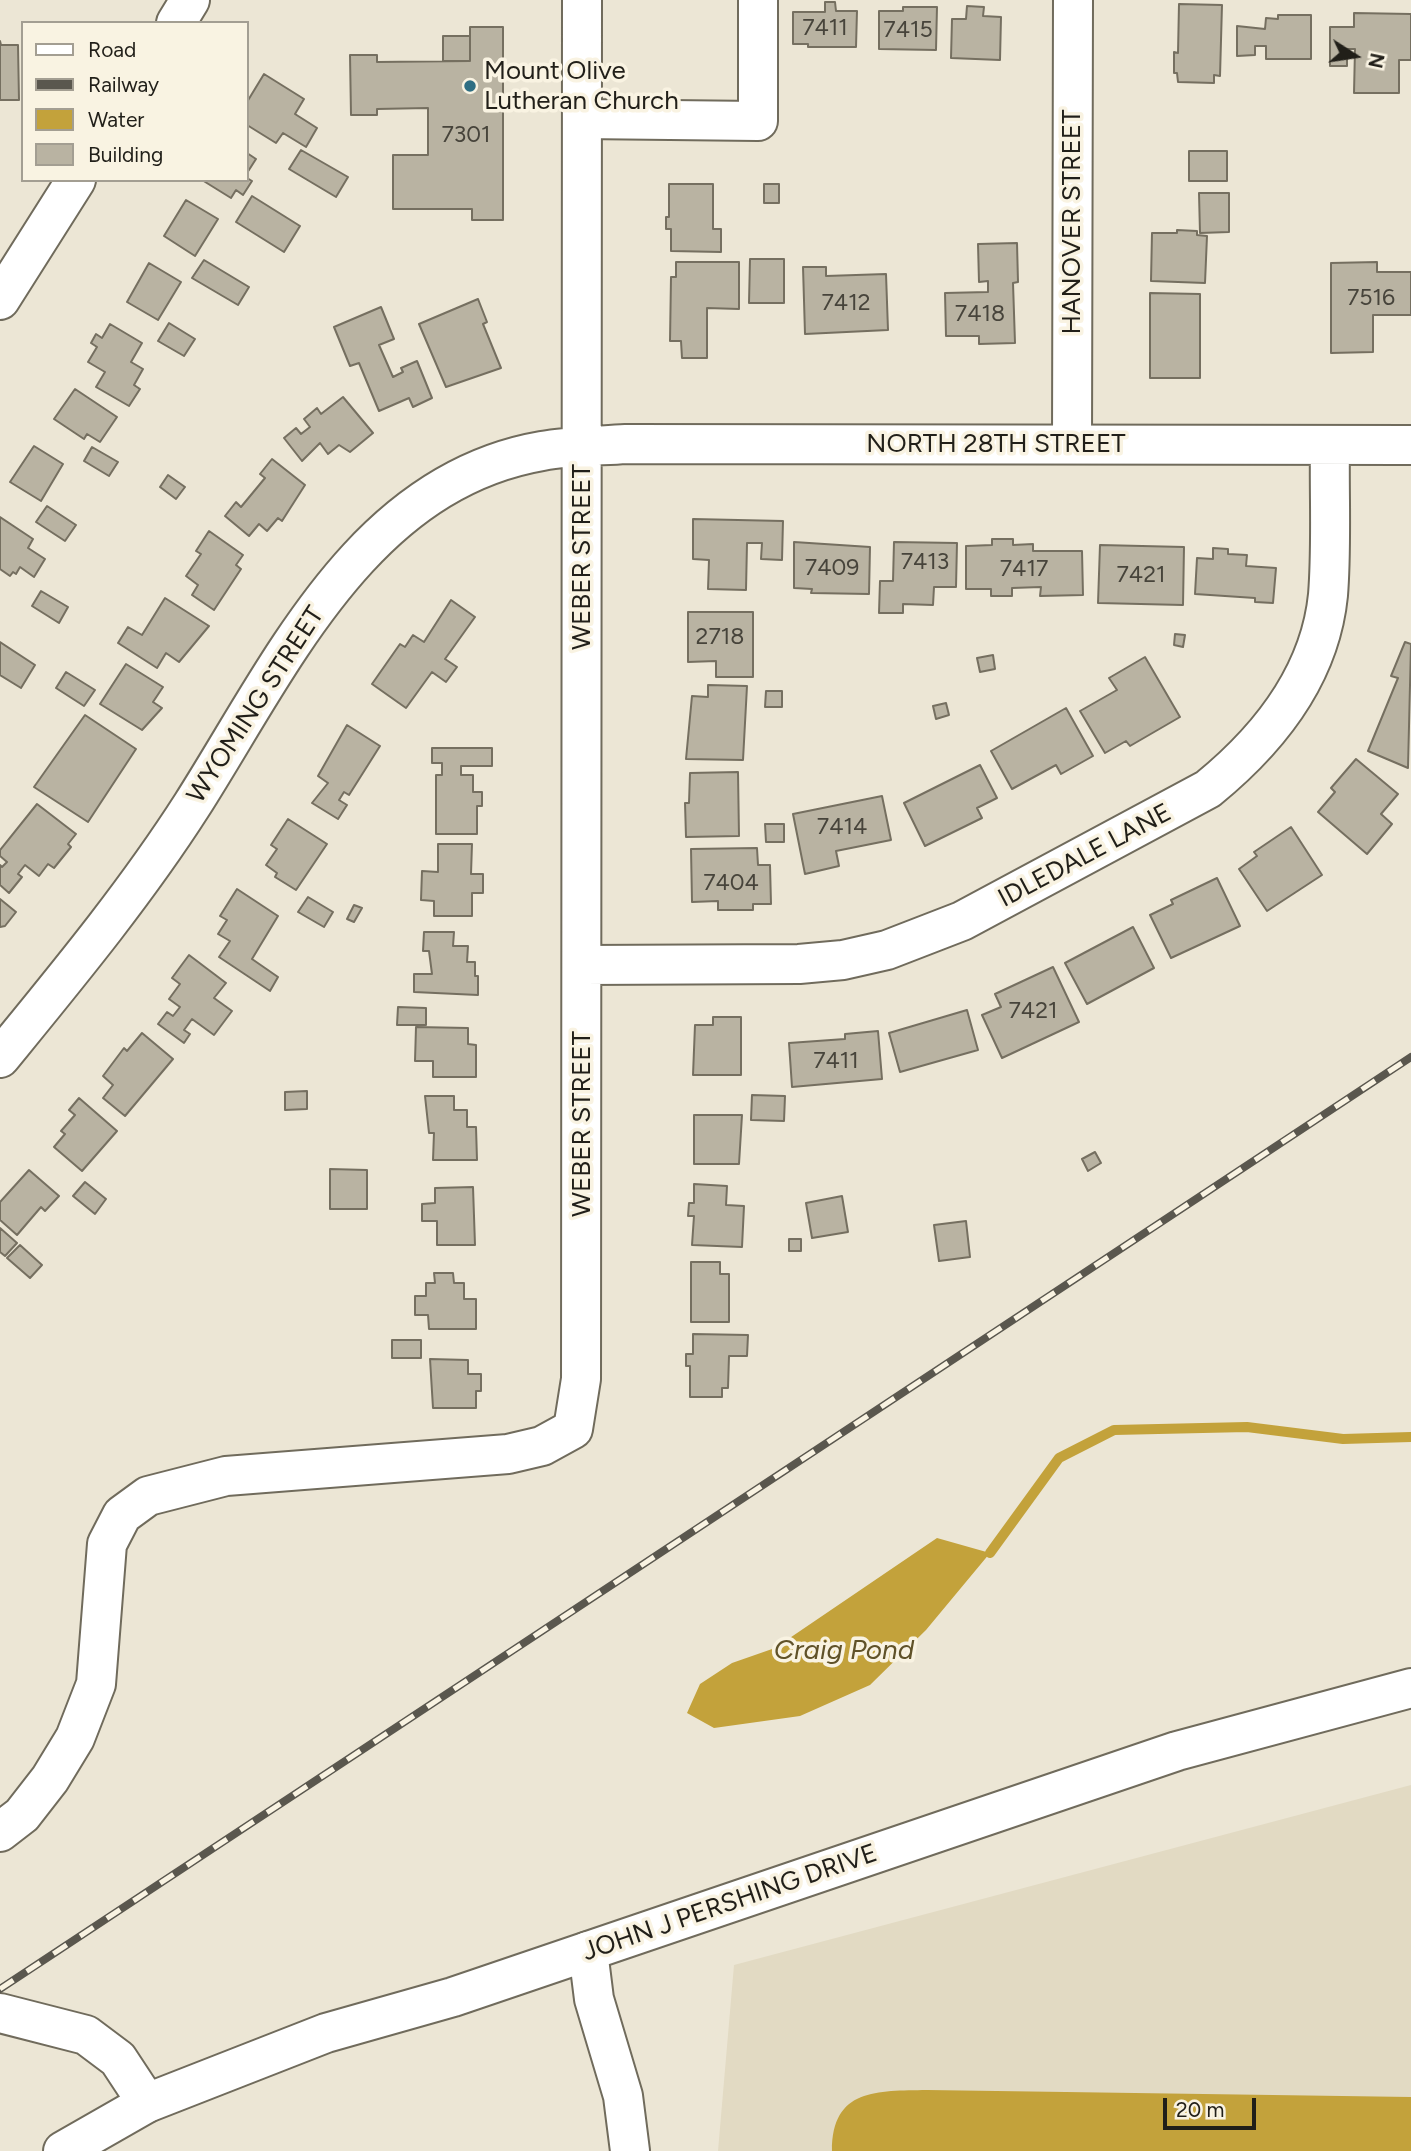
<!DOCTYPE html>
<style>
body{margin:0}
#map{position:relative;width:1411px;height:2151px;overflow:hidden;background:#ece6d5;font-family:Figtree,sans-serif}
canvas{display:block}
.legend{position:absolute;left:21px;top:21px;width:228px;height:161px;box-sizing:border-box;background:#f9f3e2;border:2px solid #a39e92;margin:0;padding:9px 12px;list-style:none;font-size:21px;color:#211f19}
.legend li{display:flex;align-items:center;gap:14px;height:35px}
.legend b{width:35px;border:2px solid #a39e92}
.north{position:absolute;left:1320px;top:21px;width:70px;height:70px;-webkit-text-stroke:5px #f9f3e2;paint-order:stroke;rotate:102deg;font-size:19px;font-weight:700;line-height:28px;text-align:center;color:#211f19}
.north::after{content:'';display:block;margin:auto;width:24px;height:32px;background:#211f19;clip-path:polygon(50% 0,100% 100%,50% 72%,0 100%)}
.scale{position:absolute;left:1163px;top:2098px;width:93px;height:32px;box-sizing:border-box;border:4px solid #211f19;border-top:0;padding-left:9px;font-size:21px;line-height:24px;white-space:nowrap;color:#211f19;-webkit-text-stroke:5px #f9f3e2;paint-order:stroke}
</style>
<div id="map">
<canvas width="1411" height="2151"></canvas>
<ul class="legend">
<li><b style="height:9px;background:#fff"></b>Road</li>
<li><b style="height:9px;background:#5a574e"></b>Railway</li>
<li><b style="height:19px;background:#c3a23b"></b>Water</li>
<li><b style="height:19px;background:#b9b3a2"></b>Building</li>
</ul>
<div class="north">N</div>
<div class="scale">20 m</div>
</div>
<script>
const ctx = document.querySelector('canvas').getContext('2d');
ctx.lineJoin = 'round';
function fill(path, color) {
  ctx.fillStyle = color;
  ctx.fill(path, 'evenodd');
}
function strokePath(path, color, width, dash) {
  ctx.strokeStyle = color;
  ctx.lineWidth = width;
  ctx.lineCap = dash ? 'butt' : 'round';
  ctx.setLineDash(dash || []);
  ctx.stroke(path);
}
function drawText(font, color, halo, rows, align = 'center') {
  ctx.font = font + ' Figtree,sans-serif';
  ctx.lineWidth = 7;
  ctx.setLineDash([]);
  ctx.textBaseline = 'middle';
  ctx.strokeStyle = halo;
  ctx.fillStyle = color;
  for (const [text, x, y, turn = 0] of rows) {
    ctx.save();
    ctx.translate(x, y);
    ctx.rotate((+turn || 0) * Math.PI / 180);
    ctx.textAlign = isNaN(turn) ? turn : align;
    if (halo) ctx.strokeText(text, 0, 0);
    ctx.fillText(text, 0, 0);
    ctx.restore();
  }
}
const built = new Path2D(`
 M1411,1785V2151H718L734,1965Z`);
const water = new Path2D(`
 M937,1538L990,1553L926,1630L870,1685L800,1716L714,1728L687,1713L700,1684L732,1663L775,1648Z
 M927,2090L1411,2097V2151H832C832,2088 877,2091 927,2090Z`);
const stream = new Path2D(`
 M990,1553L1059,1458L1114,1430L1247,1427L1343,1439L1411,1437`);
const building = new Path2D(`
 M825,2H835L836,11H857L856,47H808V44H793V12H825Z
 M1179,4L1222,5L1220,76L1214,75V83L1178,82L1177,73H1174V52L1178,53Z
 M967,6L984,7L983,16L1001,17L1000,60L951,58L952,19H966Z
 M903,7H937L936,50L879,49V11H903Z
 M1354,13L1411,14V60H1399V93H1354L1355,49H1347V66H1330V27H1354Z
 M1278,15H1311V59H1266V46H1255V55L1237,56V26L1265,29L1266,18L1278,19Z
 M470,27H503V220H472V209H393V155H428V108L377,109V115H351L350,55H377V62L470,61Z
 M443,36H470V61H443Z
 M0,41L1,45H18L19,100H0Z
 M264,74L304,99L295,114L317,128L306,147L283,133L276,143L247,125V102Z
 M301,150L348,177L336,197L289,169Z
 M1189,151H1227V181H1189Z
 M247,153L256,159L247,173Z
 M247,178L252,181L243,195L236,190L231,198L202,180Z
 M669,184H713V229H721V252L671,251V229H666V217H669Z
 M764,184H779V203H764Z
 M1199,193H1229V232L1200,233Z
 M252,196L300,226L284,252L236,222Z
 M186,200L218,219L195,256L164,236Z
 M1177,230L1197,231V235L1207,236L1205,283L1151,281L1152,233H1177Z
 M1017,243L1018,282L1013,283L1015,343L979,344V336H946L945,293L988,292V281L979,282L978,244Z
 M750,259H784V303H749Z
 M204,260L249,287L238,305L192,278Z
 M676,262H739V309L707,308V358H682L681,341H670L671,277H676Z
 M1377,262V272H1411V315H1373V352L1331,353V263Z
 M149,263L181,282L158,320L127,302Z
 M803,267H826V276L886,274L888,330L805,334Z
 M1150,293L1200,294V378H1150Z
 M478,299L487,322L483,324L501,368L446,387L419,324Z
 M381,307L394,339L379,345L393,377L403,372L401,368L417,361L432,398L413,407L409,398L379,411L359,363L350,366L334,327Z
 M169,323L195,339L184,356L158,341Z
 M110,324L142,343L131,362L143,369L134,385L140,389L129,406L96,387L105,372L88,362L97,347L91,343L96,334L102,338Z
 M75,389L117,417L100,442L87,434L84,439L54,419Z
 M343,397L373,433L350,452L339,445L328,454L320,443L302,461L284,438L296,428L301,434L310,427L304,419L317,408L321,414Z
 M34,446L63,464L41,501L10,482Z
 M92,447L118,462L109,476L84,461Z
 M272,459L305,485L282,521L278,518L267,531L259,524L249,536L225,516L236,502L241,507L265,478L260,474Z
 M168,475L185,487L176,499L160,487Z
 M47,506L76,525L65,541L36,522Z
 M0,517L33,539L28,548L45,559L34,577L20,567L16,574L13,572L10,576L0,569Z
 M693,519L783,521L782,560L761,559L762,543H747L746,590L708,589L709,560L693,559Z
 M209,531L243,555L236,565L241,569L214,610L192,595L198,585L186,576L201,554L196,551Z
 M992,539H1013V545L1033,544V551H1082L1083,595L1040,596L1041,587L1012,588V596H991V589H966V546L992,545Z
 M794,542L870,547L869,594L811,593L812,589L794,588Z
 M894,542L957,543L956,587H934L933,605L903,604V613H879L880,581H893Z
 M1100,545L1184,547L1183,605L1098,603Z
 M1213,548L1228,549V554L1247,555L1246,566L1276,568L1273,603L1255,602V598L1195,594L1197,558L1213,559Z
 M41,591L68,607L59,623L32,606Z
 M165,598L209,626L179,662L166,653L157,668L118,643L128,627L142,635Z
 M451,600L475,617L445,659L457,667L446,682L432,672L406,708L372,684L400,644L405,647L413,635L424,642Z
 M688,612H753V677H716V661L688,662Z
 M1175,634L1185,635L1183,647L1174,645Z
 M0,642L35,665L21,688L0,675Z
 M1405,642L1411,644L1408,768L1368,751L1398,678L1391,676Z
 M993,655L995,669L980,672L977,658Z
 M1145,657L1180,717L1130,746L1126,741L1105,753L1080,711L1117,690L1109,678Z
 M126,664L163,687L153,702L162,708L142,730L100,704Z
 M66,672L95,690L84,706L56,688Z
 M708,685L747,686L743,760L686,759L692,696L708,697Z
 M766,691H782V707H765Z
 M946,703L949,715L936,719L933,706Z
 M1066,708L1093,756L1061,774L1056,765L1012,789L991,751Z
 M85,715L136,749L88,822L34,787Z
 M347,725L380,746L349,795L344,792L339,800L347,805L338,819L312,803L328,783L318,776Z
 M432,748H492V766H461V775H473V792H482V806H477V834H436V775H442V763H432Z
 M1356,759L1398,794L1381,814L1392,824L1367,854L1318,812L1335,792L1331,788Z
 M980,765L997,798L977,808L982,818L925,846L904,803Z
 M738,772L739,836L686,837L685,803H689L690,773Z
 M882,796L891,840L836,851L839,866L805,874L793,814Z
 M37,804L76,834L68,844L71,847L54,868L48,864L39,876L25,865L18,874L22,877L9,893L0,885V865L2,867L7,862L0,856V850Z
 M288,819L327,844L296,890L275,877L277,873L266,865L277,849L271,845Z
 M765,824H784V842H766Z
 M1291,827L1322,875L1267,911L1239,869L1257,856L1254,852Z
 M438,844H472L471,874H483V893H472V916H434V901L421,900L422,871L438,872Z
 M757,848L758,865H770L771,904H753V910H718V901L692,902L691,849Z
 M1217,878L1240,926L1171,958L1150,915L1173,904L1171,900Z
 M237,889L278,916L252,959L278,977L270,991L219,957L230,941L218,934L227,920L220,916Z
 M308,897L333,912L324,927L298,912Z
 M0,899L16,912L5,926L0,927Z
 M354,905L362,908L354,922L347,919Z
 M1133,927L1154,968L1087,1004L1065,963Z
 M424,932H454L453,946H468L467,962H475V976H478V995L414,992V974H432L429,951H423Z
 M189,955L226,983L214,998L232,1011L214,1035L192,1019L184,1030L190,1034L184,1043L158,1024L167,1012L173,1016L180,1007L169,999L180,984L172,978Z
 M1053,967L1079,1022L1002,1058L982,1015L1001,1007L995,994Z
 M398,1007L426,1008V1025H397Z
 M967,1010L978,1050L900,1072L889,1033Z
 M713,1017H741V1075H693L695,1025H713Z
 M416,1027L468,1028V1044L476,1045V1077H433V1061H415Z
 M878,1031L882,1079L792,1087L789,1043L845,1039V1034Z
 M142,1033L173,1059L125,1116L103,1098L113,1085L103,1076L124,1048L127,1051Z
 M307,1091V1109L285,1110V1092Z
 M752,1095L785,1096L784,1121L751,1120Z
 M425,1096H454V1110H467V1127H476L477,1160H433L434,1133H429Z
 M79,1098L117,1131L82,1171L54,1147L65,1134L61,1131L75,1115L69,1110Z
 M694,1115H742L739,1164H694Z
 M1095,1152L1101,1163L1088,1171L1082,1159Z
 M330,1169L367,1170V1209H330Z
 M29,1170L59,1196L45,1211L41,1207L17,1235L0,1220V1202Z
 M85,1182L106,1199L95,1214L73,1196Z
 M694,1184L727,1186L726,1205L744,1206L742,1247L692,1245L694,1216H688L689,1203H694Z
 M473,1187L475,1245H437V1221H422V1204L435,1203V1188Z
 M842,1196L848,1232L812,1238L806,1203Z
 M966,1221L970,1257L939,1261L934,1225Z
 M0,1228L17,1243L5,1256L0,1252Z
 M789,1239H801V1251H789Z
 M20,1245L42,1265L30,1278L7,1258Z
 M691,1262H720V1274H729V1322H691Z
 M434,1273H453L454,1283H464V1299H476V1329H429L428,1315H415V1296H426V1283H435Z
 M693,1334L748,1335L747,1356H729L728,1388H722V1397H690V1366H686V1354H693Z
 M392,1340H421V1358H392Z
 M430,1359L468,1360V1374H481V1391H476V1408H433Z`);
const minor = new Path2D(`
 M176,23L190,0
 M582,119L758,121V0
 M0,300L76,180
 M1072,444L1073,0
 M583,965L799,964L843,960L887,950L962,921L1208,789C1268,740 1320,675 1328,595C1332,545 1329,494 1330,445
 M0,1058C67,976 135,894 192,805C280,667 362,482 542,451C569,446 598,446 626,444L1411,445
 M0,1832L22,1815L50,1779L75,1738L96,1684L107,1544L122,1515L148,1496L226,1476L508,1454L542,1446L573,1429L581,1379L582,0
 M588,1951L594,1999L623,2096L630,2151
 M0,2013L86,2035L118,2059L147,2103`);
const major = new Path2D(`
 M63,2151L147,2103L326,2033L453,1997L1177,1751L1411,1688`);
const rail = new Path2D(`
 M0,1989L1411,1057`);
const markers = [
 [470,86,7,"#2e6e83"]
];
const numberNames = [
 ["7411",825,28],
 ["7415",908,30],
 ["7301",466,135],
 ["7516",1371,298],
 ["7412",846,303],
 ["7418",980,314],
 ["7413",925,562],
 ["7409",832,568],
 ["7417",1024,569],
 ["7421",1141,575],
 ["2718",720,637],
 ["7414",842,827],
 ["7404",731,883],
 ["7421",1033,1011],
 ["7411",836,1061]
];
const poiNames = [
 ["Mount Olive",484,71],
 ["Lutheran Church",484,101]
];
const streetNames = [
 ["HANOVER STREET",1072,222,-90],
 ["NORTH 28TH STREET",996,444],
 ["WEBER STREET",582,557,-90],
 ["WYOMING STREET",256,705,-57],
 ["IDLEDALE LANE",1085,856,-28],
 ["WEBER STREET",582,1124,-90],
 ["JOHN J PERSHING DRIVE",730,1903,-19]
];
const waterNames = [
 ["Craig Pond",844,1651]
];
fill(built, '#e2dac3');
fill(water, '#c3a23b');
strokePath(stream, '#c3a23b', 10);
fill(building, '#b9b3a2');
strokePath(building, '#756f60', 2);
strokePath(minor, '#706b5c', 42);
strokePath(major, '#706b5c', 42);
strokePath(minor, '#fff', 38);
strokePath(major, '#fff', 38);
strokePath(rail, '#5a574e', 8);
strokePath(rail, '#f9f3e2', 5, [16]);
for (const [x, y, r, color] of markers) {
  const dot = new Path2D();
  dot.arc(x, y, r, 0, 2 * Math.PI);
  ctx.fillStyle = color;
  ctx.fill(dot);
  strokePath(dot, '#f9f3e2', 2.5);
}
drawText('23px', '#47443b', null, numberNames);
drawText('26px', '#211f19', '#f9f3e2', poiNames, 'left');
drawText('26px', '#211f19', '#f9f3e2', streetNames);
drawText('italic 28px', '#605229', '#f9f3e2', waterNames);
</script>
